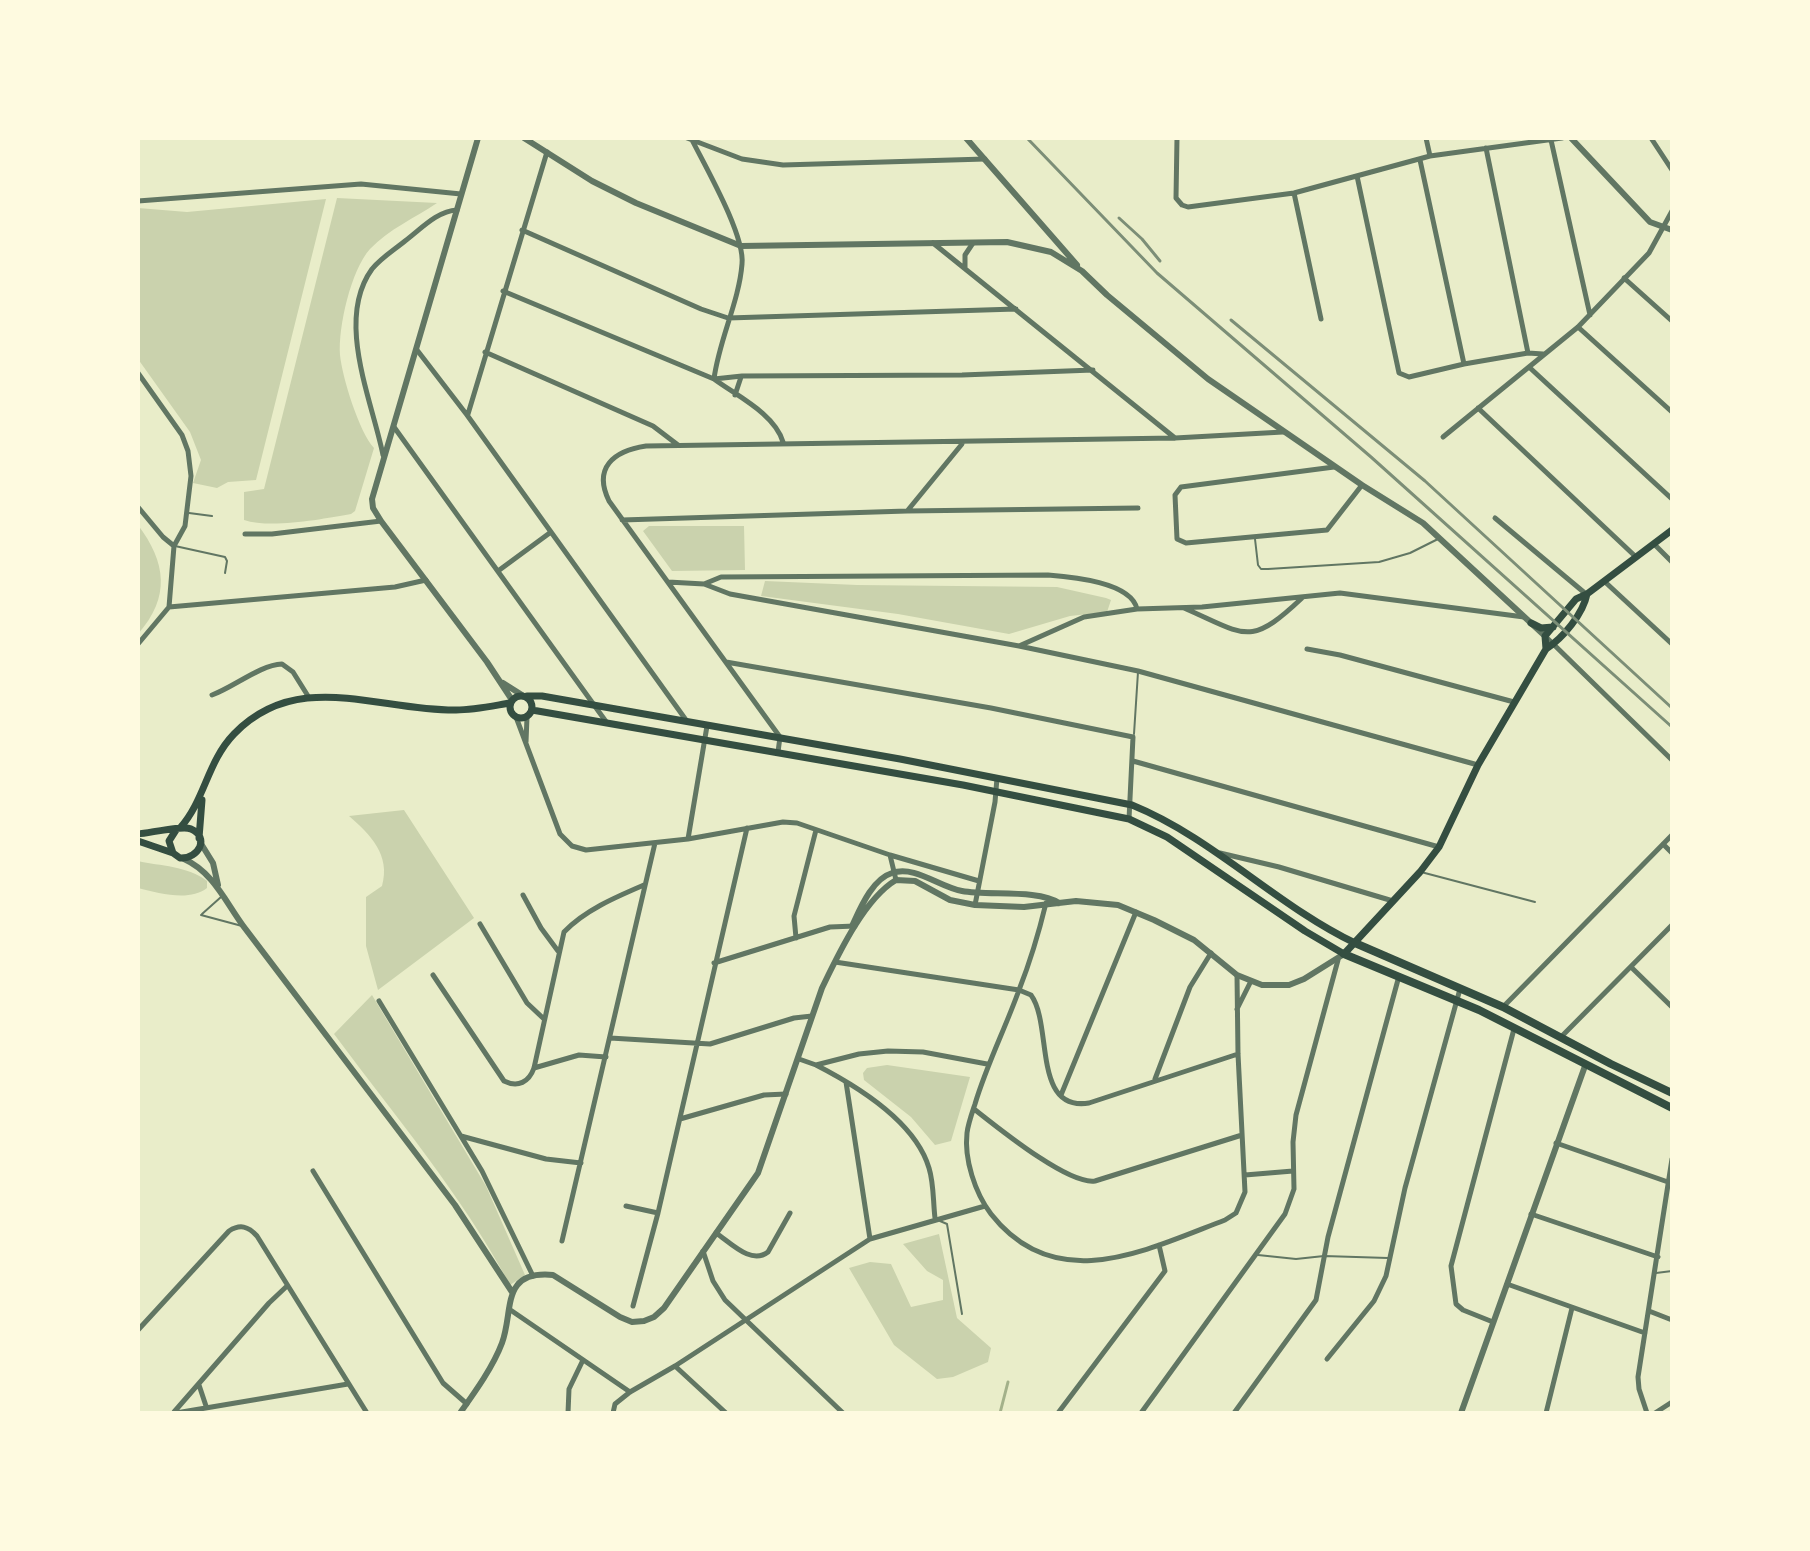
<!DOCTYPE html>
<style>
body{margin:0}
#map{position:relative;width:1810px;height:1551px;overflow:hidden;background:#e9edc9;font-family:"Golos Text",sans-serif}
canvas{display:block}
.frame{position:absolute;inset:0;border:140px solid #fefae0;pointer-events:none}
</style>
<div id="map">
<canvas width="1810" height="1551"></canvas>
<div class="frame"></div>
</div>
<script>
const ctx = document.querySelector('canvas').getContext('2d');
ctx.lineJoin = 'round';
function fill(path, color) {
  ctx.fillStyle = color;
  ctx.fill(path, 'evenodd');
}
function strokePath(path, color, width, dash) {
  ctx.strokeStyle = color;
  ctx.lineWidth = width;
  ctx.lineCap = dash ? 'butt' : 'round';
  ctx.setLineDash(dash || []);
  ctx.stroke(path);
}
const green = new Path2D(`
 M337,198L437,203C415,218 389,229 370,249C351,270 338,327 340,355C342,376 359,432 374,448L355,511L351,514C322,519 271,529 244,520V492L264,489Z
 M326,199L256,480L228,482L217,488L193,483L201,460L190,432L138,359V208L187,212Z
 M138,525C166,562 171,597 138,634Z
 M649,526H744L745,570L672,571L643,531Z
 M765,581L857,585L1057,587L1106,598L1111,600L1107,612L1070,616L1009,634L898,614L761,596Z
 M404,810L474,918L378,990L366,946V897L382,886C391,855 370,834 349,816Z
 M138,861C160,866 188,866 207,881V888C189,902 159,893 138,888Z
 M372,995L486,1186L525,1275L510,1285C462,1195 395,1116 334,1034Z
 M887,1065L970,1077L951,1141L935,1145L911,1117L864,1080L863,1073L867,1068Z
 M939,1234L957,1318L991,1348L988,1362L953,1377L937,1379L894,1345L849,1268L870,1262L891,1264L911,1307L943,1300V1280L927,1271L903,1244Z`);
const stream = new Path2D(`
 M1000,1413L1008,1382`);
const service = new Path2D(`
 M189,513L212,516
 M1255,539L1258,565L1261,569H1268L1379,562L1410,553L1438,539
 M175,546L225,557L227,561L225,573
 M1134,734L1138,672
 M1421,872L1535,902
 M202,914L221,897
 M201,915L242,926
 M940,1221L947,1224L962,1314
 M1258,1255L1296,1259L1324,1256L1388,1258
 M1656,1273L1672,1271`);
const minor = new Path2D(`
 M687,138L742,159L783,165L985,159
 M691,138C705,166 745,235 742,264C739,302 719,340 714,379C737,396 775,414 783,442
 M1177,138L1176,198L1182,205L1188,207L1294,193L1430,156L1562,138
 M1426,138L1430,156
 M1651,138L1672,170
 M1551,140L1590,315
 M1486,148L1528,353
 M1420,160L1464,364
 M1357,176L1399,373L1409,377L1464,364L1528,353L1543,354
 M1294,193L1321,319
 M138,201L361,184L461,194
 M522,230L701,309L728,318L1016,309
 M933,243L1175,438
 M965,267V255L973,243
 M1624,278L1672,321
 M503,291L714,379L742,376L962,375L1093,370
 M1578,327L1672,412
 M417,350L467,415L686,720
 M485,352L653,426L678,445
 M1529,367L1672,499
 M138,373L182,435L188,451L191,476L185,526L174,546L169,607L138,644
 M735,395L741,377
 M1478,408L1636,557
 M468,414L547,152
 M394,427L607,723
 M1443,437L1578,327L1649,253L1672,211
 M383,455C372,400 335,320 372,269C381,258 394,250 405,241C421,229 437,211 457,210
 M1334,467L1181,487L1175,495L1177,539L1186,543L1327,530L1362,485
 M138,507L163,537L174,546
 M908,510L962,444
 M1495,518L1586,594
 M622,520L907,511L1138,508
 M245,534H272L381,521
 M1654,544L1672,562
 M498,571L551,532
 M1604,581L1672,644
 M668,582L704,584L730,594L1019,646L1138,671L1478,765
 M704,584L721,577L1048,575C1072,577 1131,582 1137,609
 M169,607L395,587L426,580
 M1184,608C1246,635 1249,648 1302,598
 M1545,636L1672,760
 M1019,646L1084,617L1137,609L1202,607L1340,593L1524,617
 M1307,649L1340,655L1514,702
 M726,662L991,708L1133,737L1129,819
 M212,695C234,687 260,665 282,664L293,672L308,696
 M516,717L560,834L572,846L586,850L688,839L783,822L797,823L890,855L896,880
 M526,742L527,717
 M778,752L780,737L609,501C593,468 613,451 646,446L1175,438L1283,432
 M1133,761L1439,847
 M688,839L707,726
 M1663,844L1672,853
 M1220,853L1279,867L1393,901
 M890,855L979,881
 M523,895L541,928L558,951
 M1046,903C1039,932 1030,962 1019,990C1005,1029 987,1064 975,1104C972,1113 968,1124 967,1133C964,1159 975,1193 991,1214C1056,1297 1146,1250 1225,1220L1236,1213L1245,1192L1238,1054L1237,975
 M975,905L995,802L997,778
 M480,924L527,1003L544,1019
 M796,938L794,916L816,830
 M835,962L1019,990L1031,995C1053,1025 1032,1112 1089,1103L1238,1054
 M714,963L830,927L855,926
 M1631,967L1672,1007
 M433,975L504,1081C518,1088 529,1082 534,1068L564,932C585,910 616,897 644,885
 M379,1001L482,1171L533,1276
 M1503,1007L1672,835
 M1237,1009L1250,983
 M1561,1037L1672,925
 M610,1038L710,1044L794,1018L812,1016
 M799,1059L816,1065L859,1054L888,1051L923,1052L987,1064
 M816,1065C857,1086 915,1121 929,1168C934,1184 933,1202 935,1218
 M534,1068L579,1055L606,1057
 M1155,1079L1190,987L1211,953
 M846,1082L870,1239
 M1061,1095L1136,912
 M974,1109C997,1127 1068,1185 1095,1181L1242,1135
 M680,1119L764,1095L786,1094
 M461,1136L546,1159L581,1163
 M1556,1143L1668,1182
 M313,1171L443,1383L467,1404
 M1245,1175L1293,1171
 M626,1206L658,1213
 M1531,1214L1658,1257
 M716,1233C731,1243 751,1265 768,1252L790,1213
 M562,1241L655,843
 M703,1251L713,1281L725,1300L843,1413
 M1507,1284L1645,1333
 M633,1306L658,1213L747,828
 M509,1309L630,1392
 M1649,1311L1672,1320
 M1493,1322L1463,1310L1456,1304L1451,1266L1514,1029
 M138,1330L229,1231C240,1224 248,1226 257,1236L367,1413
 M1327,1359L1374,1301L1386,1276L1405,1188L1460,989
 M675,1366L726,1413
 M199,1385L206,1406
 M174,1412L269,1303L287,1286
 M176,1413L348,1384
 M568,1413L569,1389L583,1360
 M613,1413L615,1404L630,1392L675,1366L870,1239L985,1206
 M1058,1413L1165,1271L1159,1245
 M1141,1413L1285,1214L1294,1189L1293,1142L1296,1115L1338,960
 M1234,1413L1316,1300L1328,1237L1399,976
 M1546,1413L1572,1308
 M1647,1413L1639,1389L1638,1377L1672,1159
 M1655,1413L1672,1402`);
const tertiary = new Path2D(`
 M478,138L372,499L373,508L381,521L487,662L512,700
 M524,138L592,181L636,203L741,246L1007,242L1051,252L1082,271L1107,295L1208,379L1362,485L1423,523L1545,636
 M966,138L1077,265
 M1571,138L1650,222L1672,230
 M503,683L522,695
 M200,842L213,863L218,885
 M184,859C213,872 225,901 244,927L455,1205L512,1292
 M852,926C860,909 872,879 892,873C915,865 939,887 962,891C988,896 1038,889 1059,903
 M460,1413C475,1392 493,1367 502,1343C514,1311 500,1270 553,1275L620,1317L632,1322L644,1321L654,1317L664,1308L758,1173L822,988C838,955 864,899 896,880L915,881L950,900L975,905L1024,907L1076,901L1118,905L1154,920L1194,940L1237,975L1262,985H1289L1304,979L1344,954
 M1461,1413L1585,1066`);
const secondary = new Path2D(`
 M1531,623L1541,628L1553,627
 M1546,649L1545,636L1576,599L1587,594L1672,530
 M510 707a11 11 0 1 1 22 0a11 11 0 1 1-22 0Z
 M527,696H542L900,759L1132,805C1213,838 1276,905 1355,943
 M532,710L963,785L1129,819L1167,837L1305,931L1344,954L1420,872L1439,847L1478,765L1546,649C1563,638 1583,614 1587,594
 M180,828C205,800 207,762 234,734C298,668 378,711 456,710C474,710 492,706 510,703
 M138,834C150,833 183,825 191,829C210,837 199,859 180,858L173,853L169,841L176,830
 M199,838L202,800
 M138,841L173,853`);
const primary = new Path2D(`
 M1355,943L1503,1007L1611,1064L1672,1093
 M1344,954L1479,1010L1672,1108`);
const rail = new Path2D(`
 M1027,138L1157,273L1371,457L1672,727
 M1119,218L1142,239L1160,261
 M1231,320L1425,481L1672,708`);
fill(green, '#cad2ad');
strokePath(stream, '#a3b18a', 3);
strokePath(service, '#617663', 2);
strokePath(minor, '#617663', 5);
strokePath(tertiary, '#617663', 6);
strokePath(secondary, '#344e41', 7);
strokePath(primary, '#344e41', 8);
strokePath(rail, '#7c8e77', 3);
</script>
